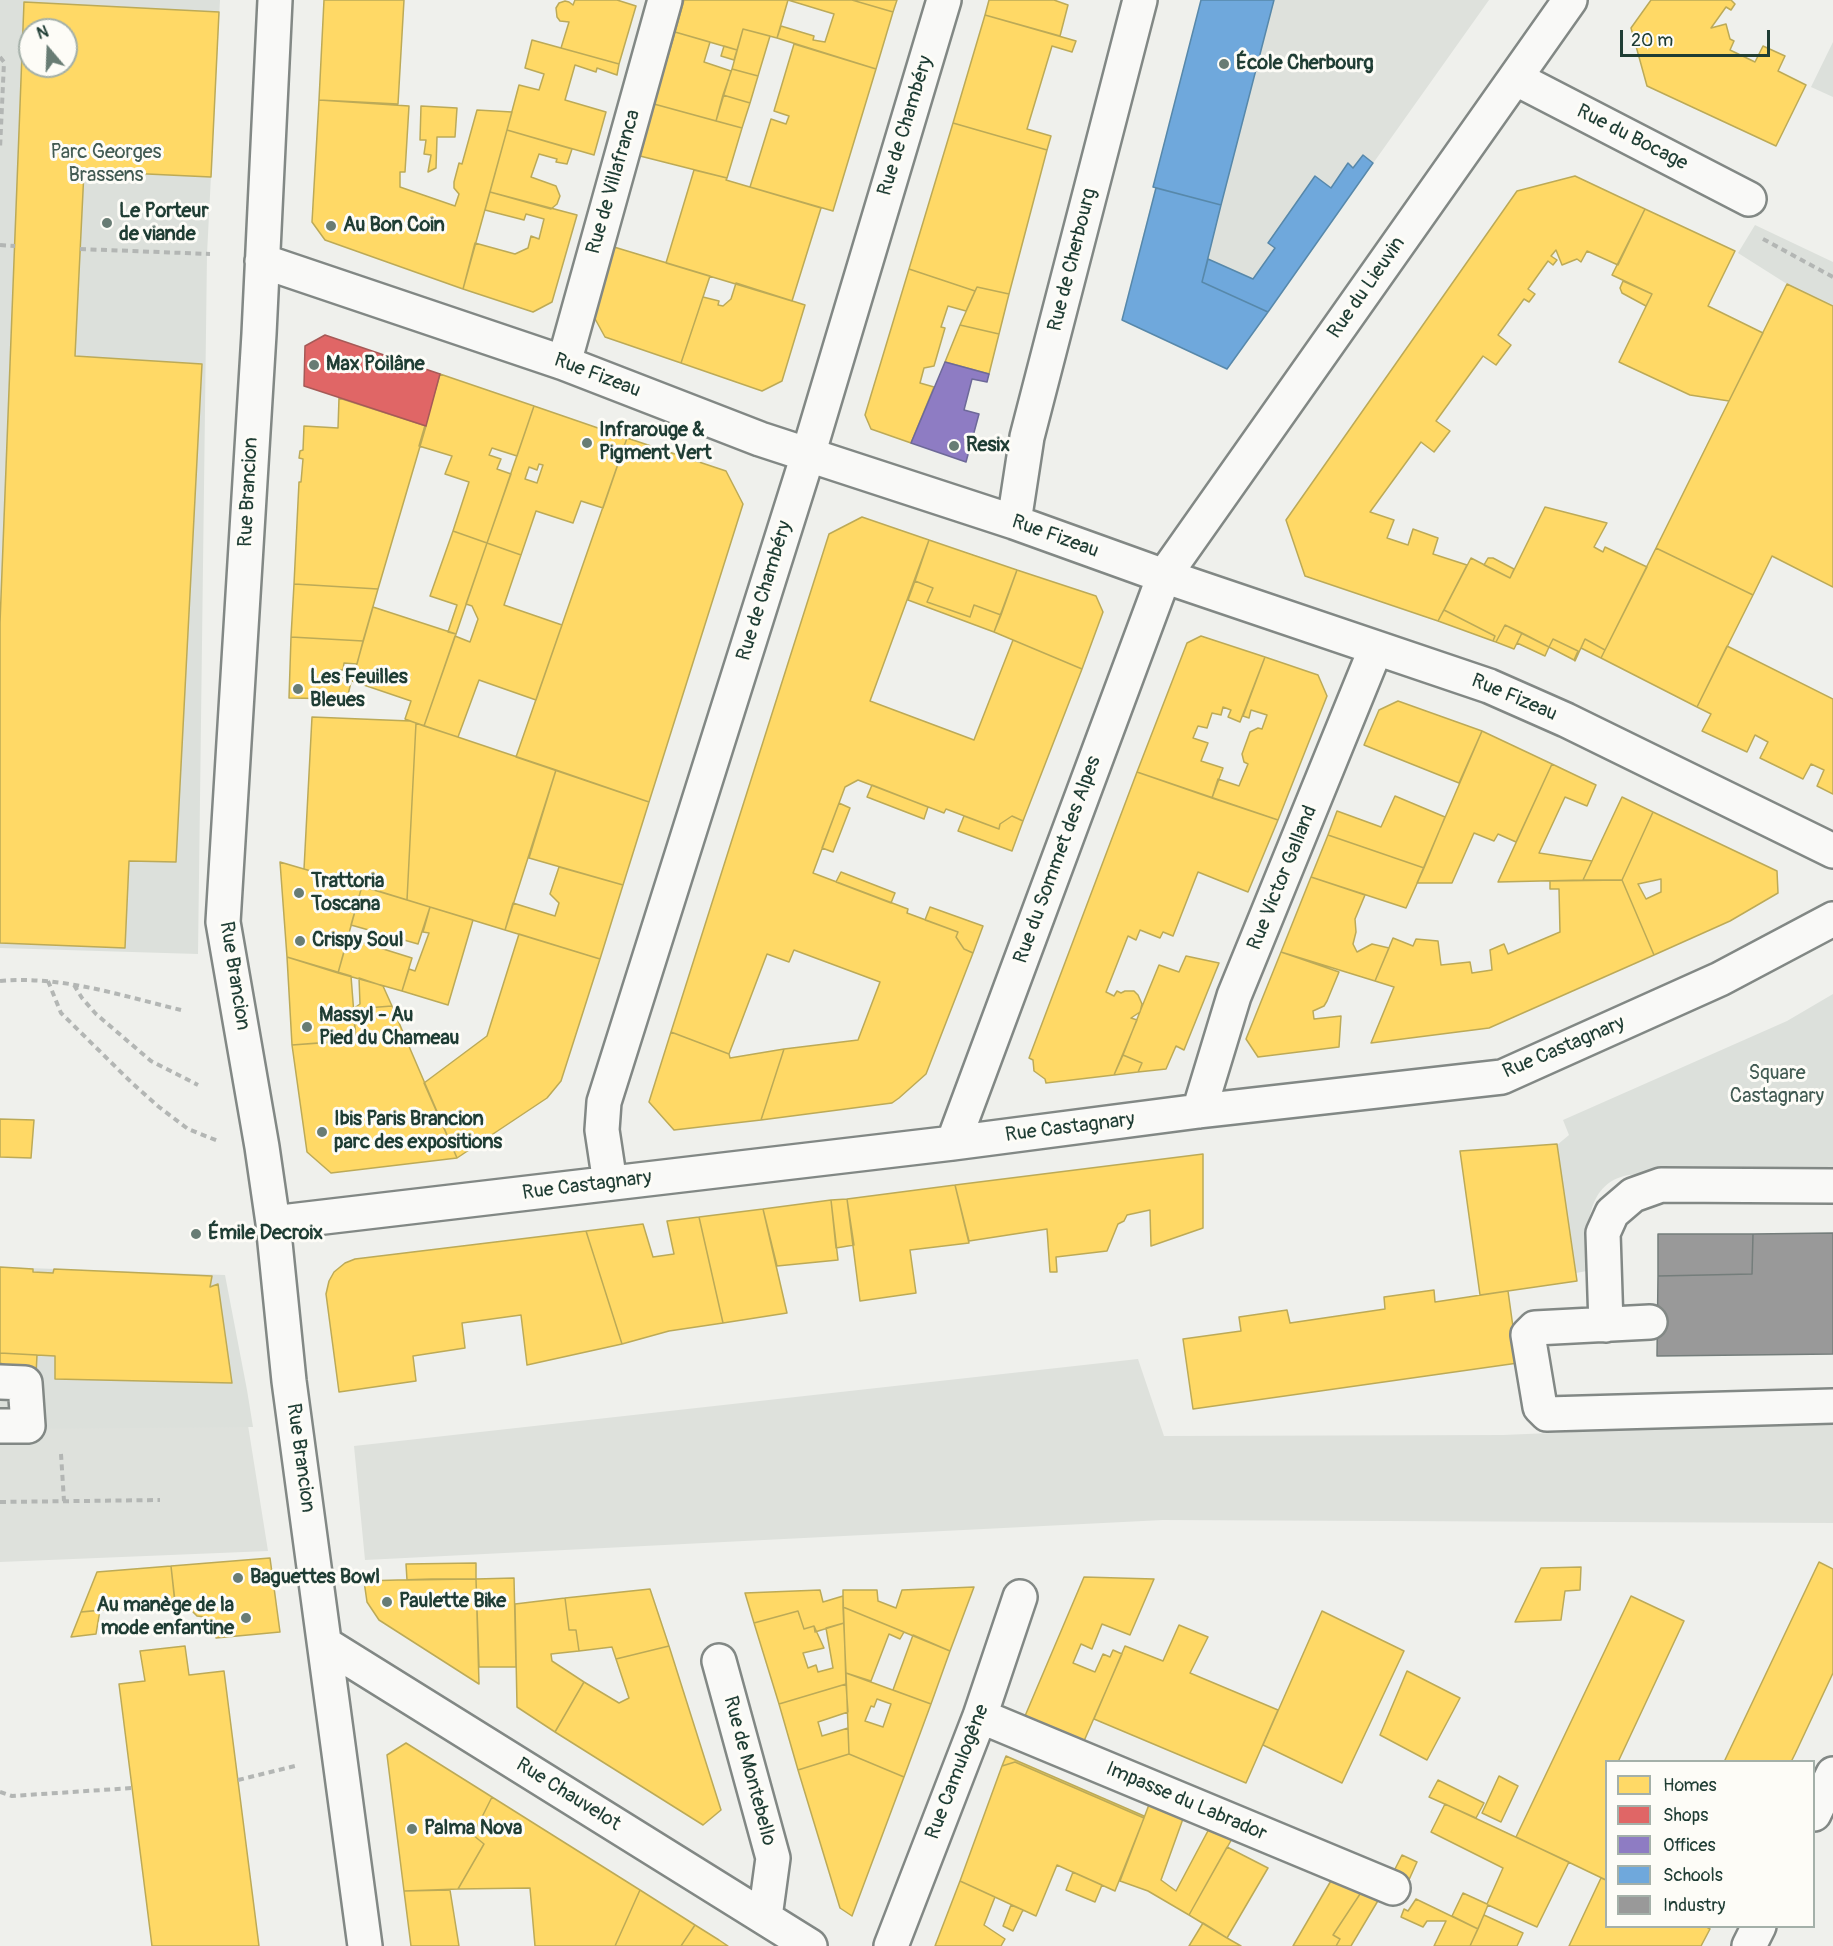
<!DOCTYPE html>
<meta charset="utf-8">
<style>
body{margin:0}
#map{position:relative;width:1833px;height:1946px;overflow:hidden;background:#eff0ec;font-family:Pangolin,sans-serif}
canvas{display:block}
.legend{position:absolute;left:1605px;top:1760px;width:210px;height:168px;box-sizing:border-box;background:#fdfcf7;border:2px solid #a4b0a9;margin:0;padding:8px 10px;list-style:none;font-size:18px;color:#1f3d34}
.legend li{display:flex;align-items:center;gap:12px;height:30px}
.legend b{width:30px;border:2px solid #a4b0a9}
.north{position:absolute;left:18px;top:18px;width:60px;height:60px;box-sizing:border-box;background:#fdfcf7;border:2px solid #a4b0a9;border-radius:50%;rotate:341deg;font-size:16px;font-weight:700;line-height:24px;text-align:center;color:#1f3d34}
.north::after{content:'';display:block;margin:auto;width:21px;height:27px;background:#687c74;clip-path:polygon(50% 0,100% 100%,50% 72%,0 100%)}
.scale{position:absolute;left:1620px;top:30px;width:150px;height:27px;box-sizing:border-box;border:3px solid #1f3d34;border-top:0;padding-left:8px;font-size:18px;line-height:21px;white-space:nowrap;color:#1f3d34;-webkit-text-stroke:4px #fdfcf7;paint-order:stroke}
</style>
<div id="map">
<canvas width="1833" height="1946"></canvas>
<ul class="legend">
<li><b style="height:16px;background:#ffd966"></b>Homes</li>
<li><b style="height:16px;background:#e06666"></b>Shops</li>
<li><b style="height:16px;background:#8e7cc3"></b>Offices</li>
<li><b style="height:16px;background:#6fa8dc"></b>Schools</li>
<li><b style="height:16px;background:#999"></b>Industry</li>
</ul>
<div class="north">N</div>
<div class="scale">20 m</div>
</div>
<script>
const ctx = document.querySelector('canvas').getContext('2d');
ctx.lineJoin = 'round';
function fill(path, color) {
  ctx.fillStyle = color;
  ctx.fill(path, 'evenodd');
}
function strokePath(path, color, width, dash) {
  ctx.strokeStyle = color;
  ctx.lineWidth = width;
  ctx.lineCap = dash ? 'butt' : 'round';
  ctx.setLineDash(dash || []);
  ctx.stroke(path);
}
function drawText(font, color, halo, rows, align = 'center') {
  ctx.font = font + ' Pangolin,sans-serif';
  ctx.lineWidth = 6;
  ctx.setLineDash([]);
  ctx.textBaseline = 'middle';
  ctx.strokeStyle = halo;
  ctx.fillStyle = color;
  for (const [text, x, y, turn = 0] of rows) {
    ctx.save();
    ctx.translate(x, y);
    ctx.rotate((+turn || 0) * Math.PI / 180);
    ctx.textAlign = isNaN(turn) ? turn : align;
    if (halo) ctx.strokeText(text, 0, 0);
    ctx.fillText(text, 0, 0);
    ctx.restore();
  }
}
const built = new Path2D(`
 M1202,0H1489L1227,369L1122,320Z
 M1138,1359L1164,1436L1503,1435L1833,1421V1523L1163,1520L365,1560L354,1446Z
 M247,1419L268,1551L0,1562V1421Z`);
const green = new Path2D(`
 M0,0H220L207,254L198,954L0,948ZM30,30H66V66H30Z
 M1833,42V97L1811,87Z
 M1755,225L1833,262V306L1787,284L1738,253Z
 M1833,994V1176L1643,1174C1637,1175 1630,1174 1624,1176C1583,1187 1587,1237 1587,1271L1576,1273L1557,1145L1569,1135L1563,1120L1787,1021Z
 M0,1267L225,1275L247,1390L253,1427L0,1429Z`);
const homes = new Path2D(`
 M324,0H404L398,104L319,100Z
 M575,0H617L636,6L619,64L561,48L569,22L560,21L557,17L556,8L559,3L565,1L569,2L573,5Z
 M684,0H788L777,38L743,29L737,50L675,32Z
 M788,0H852L893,12L876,69L777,38L781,26L814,36L813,40L825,42L834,14Z
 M852,0H897L893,12Z
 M989,0H1054L1068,5L1060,36L985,15Z
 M1651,0H1731L1735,4L1731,10L1726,7L1711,28L1726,24L1730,39L1734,41L1730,50L1755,62L1763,46L1785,56L1778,71L1806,85L1776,146L1647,86L1631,28Z
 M24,2L219,12L211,177L84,171L75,356L202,364L176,862L129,861L125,948L0,943V623ZM30,30H66V66H30Z
 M985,15L1076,41L1072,52L1052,46L1027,129L1051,136L1047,150L953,123Z
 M743,29L770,36L758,76L732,69Z
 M675,32L710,42L704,62L731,71L716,121L654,104Z
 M532,40L619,64L617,75L597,68L596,72L575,65L565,100L606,112L594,155L507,130L519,85L539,90L544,74L525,68Z
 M794,44L876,69L833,211L750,187L771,119L786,124L789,116L774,111Z
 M724,46L737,50L734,60L721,56Z
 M732,69L758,76L750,103L723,95Z
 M723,95L750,103L742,128L716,121Z
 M319,100L409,106L405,172H400V187L455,206L459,194L454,188V182L459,163L462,164L477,110L512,112L463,289L325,240L312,222Z
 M654,104L742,128L727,178L640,156Z
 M421,106L457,108L455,137H437L436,168L428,172L431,155L424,154L426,140H420Z
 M953,123L1047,150L1009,294L977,287L975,291L909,269Z
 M507,130L572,149L567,164L556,162L557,159L539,154L531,177L556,186L560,196L557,204L551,209L490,192Z
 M694,170L727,178L726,180L821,208L792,301L666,263Z
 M1575,176L1645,209L1618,265L1587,251L1581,262L1577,259L1562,265L1556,250L1551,256L1557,260L1553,265L1548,261L1528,289L1535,294L1529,302L1524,299L1498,335L1511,345L1496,365L1483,356L1436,421L1450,431L1434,452L1421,442L1370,512L1394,520L1387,538L1408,545L1413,529L1438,538L1433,554L1467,565L1438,621L1305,576L1286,520L1517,191Z
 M490,192L577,215L552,302L533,312L463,289L475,243L515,254L528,248L531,236L539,239L544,219L526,214L524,220L485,210Z
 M1645,209L1735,251L1708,306L1763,333L1729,401L1690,395L1619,362L1652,294L1612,275Z
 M614,247L710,276L681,363L605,337L594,317Z
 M909,269L975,291L966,311L948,306L941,327L945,328L934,366L924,368L920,383L934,387L911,443L871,429L865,415Z
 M1623,281L1652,294L1646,306L1622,293L1620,288Z
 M736,283L805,305L782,381L762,391L681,363L703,297L719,301L718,305L723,306L731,299Z
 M1787,284L1833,306V587L1772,556L1753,595L1656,548Z
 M977,287L1009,294L999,334L960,325Z
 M960,325L999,334L989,374L945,362Z
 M440,374L534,406L517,456L492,448L489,455L501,459L497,469L511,474L487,543L453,531L469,482L445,474L452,456L419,446Z
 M339,398L426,426L378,589L294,584L299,482H301L303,459L299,458L300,451L303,450L304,426L338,428Z
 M534,406L627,438L603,508L581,501L573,523L536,511L521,555L487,543ZM539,464L543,465L537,483L525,479L529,467L537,470Z
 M627,438L726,471L743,504L649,802L516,757Z
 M1545,507L1607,523L1594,547L1603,552L1605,547L1647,567L1605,650L1585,639L1575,661L1574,660L1578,651L1553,639L1549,647L1505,625L1496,642L1493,641L1495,636L1444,610L1471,558L1510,578Z
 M862,517L929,540L870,701L974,740L1013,640L1082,669L1023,821L1012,816L1000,824L999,829L946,809L944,813L858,780L845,787L813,873L908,909L907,913L958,932L956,937L964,949L973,953L926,1074L899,1098L892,1103L761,1120L784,1049L858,1040L880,982L794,950L789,962L767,954L729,1054L671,1032L829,534Z
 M453,531L487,543L456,634L448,632L457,605L430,596Z
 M929,540L1017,570L1001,615L974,605L970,617L927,602L933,588L915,581Z
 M487,543L521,555L504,605L562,625L536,700L479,680L458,737L424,726L455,636L470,642L478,619L472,606L466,604Z
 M1656,548L1753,595L1697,707L1601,658Z
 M1488,558H1493L1514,569L1510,578L1484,565Z
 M1017,570L1096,596L1103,612L1082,669L994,632Z
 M915,581L933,588L927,602L970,617L974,605L1001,615L994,632L908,600Z
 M294,584L378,589L363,641L291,637Z
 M373,607L456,634L424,726L405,719L411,701L352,681Z
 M1444,610L1495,636L1493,641L1438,621Z
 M1505,625L1522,633L1514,649L1496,642Z
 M1522,633L1549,647L1545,656L1517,643Z
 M1201,636L1265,657L1240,722L1228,717L1231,710L1223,707L1221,715L1212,713L1207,728L1198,726L1193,738L1208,743L1201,761L1223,768L1212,798L1137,772L1187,643Z
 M291,637L363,641L357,664L344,663L343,670H337L338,678H352L347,699L289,698Z
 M1553,639L1578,651L1574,660L1549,647Z
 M1585,639L1605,650L1601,658L1581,648Z
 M1727,646L1833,699V794L1817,786L1824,770L1811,764L1803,779L1760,758L1768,742L1755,735L1747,752L1702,731L1711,714L1697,707Z
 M1265,657L1318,675L1327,696L1278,820L1212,798L1218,779L1239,786L1248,764L1244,762L1242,754L1250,732L1258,728L1262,729L1267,715L1251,710L1249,718L1243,716Z
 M1398,701L1482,731L1459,783L1364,745L1379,710Z
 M312,717L410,721L416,723L407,900L304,869Z
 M416,723L556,770L505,930L407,900Z
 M1482,731L1552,764L1516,842L1498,834L1494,841L1474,833L1452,883H1417Z
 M1552,764L1596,785L1587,806L1565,797L1539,853L1592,861L1583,880L1498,882Z
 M556,770L649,802L623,885L529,858Z
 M1137,772L1278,820L1248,892L1198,872L1173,936L1163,932L1160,938L1140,930L1136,940L1128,936L1106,992L1114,996L1117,991L1121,993L1125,991H1134L1138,995L1142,1004L1140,1012L1131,1018L1137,1020L1114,1075L1046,1083L1045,1079L1034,1071L1033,1060L1029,1058Z
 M872,785L928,807L924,819L867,797Z
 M1395,796L1445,817L1424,868L1328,835L1337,811L1381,827Z
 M1622,797L1653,812L1622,880H1583Z
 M839,803L850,808L833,852L822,848Z
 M1653,812L1777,871L1778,893L1730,921L1654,955L1622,880ZM1661,879V892L1646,899L1638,884Z
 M964,816L999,829L1000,824L1012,816L1023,821L1012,851L958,831Z
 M1328,835L1424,868L1406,908L1311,877Z
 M280,862L362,886L338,973L287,957Z
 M559,867L623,885L600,959L505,930L513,903L555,916L559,903L550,894Z
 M841,872L895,893L891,903L836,882Z
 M1311,877L1365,895L1355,919L1356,932L1353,944L1357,952L1372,944L1389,948L1375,981L1281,952Z
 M1622,880L1654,955L1489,1028L1371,1043L1394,987L1375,981L1393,938L1413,946L1416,939L1438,941L1441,965L1470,962L1472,973L1492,970L1490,950L1504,944L1508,954L1560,932L1559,889H1550V881Z
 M362,886L430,907L418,944L351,925Z
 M430,907L473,920L448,1005L402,991L409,969L415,971L429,933L423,932Z
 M930,907L983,926L973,953L964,949L956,937L958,932L925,920Z
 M519,934L600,959L561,1081L547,1098L457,1158L424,1083L487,1036Z
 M348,938L412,958L402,991L338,973Z
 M1281,952L1339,972L1327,1001L1324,1006L1313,1011L1314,1019L1341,1016L1339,1047L1258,1057L1246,1039Z
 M1186,956L1219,963L1184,1050L1176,1046L1166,1069L1138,1072L1142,1063L1123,1055L1141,1009L1159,965L1179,972Z
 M287,957L351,976L356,1040L292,1045Z
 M359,978L383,986L392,1006L353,1009L360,1004Z
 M392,1006L405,1037L356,1040L353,1009Z
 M671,1032L729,1054L730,1058L784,1049L761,1120L674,1130L649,1102Z
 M405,1037L457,1158L331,1173L307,1152L292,1045Z
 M1123,1055L1142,1063L1138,1072L1114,1075Z
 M0,1119L34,1120L31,1158L0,1157Z
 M1557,1144L1577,1281L1480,1295L1460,1151Z
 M1203,1154V1228L1151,1246L1150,1210L1127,1215L1124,1221L1118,1224L1107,1251L1056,1257L1057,1272H1050L1047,1229L969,1241L955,1185Z
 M955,1185L969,1243L910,1250L916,1293L860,1301L847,1199Z
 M847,1199L854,1245L836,1248L831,1200Z
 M831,1200L838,1260L777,1266L763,1209Z
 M763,1209L787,1313L723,1323L699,1217Z
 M699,1217L723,1323L669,1331L622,1344L586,1231L643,1224L653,1257L674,1254L667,1221Z
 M586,1231L622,1344L527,1365L521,1315L462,1323L465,1348L413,1356L416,1381L339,1392L326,1294L329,1281L334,1272L345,1263L355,1259Z
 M0,1267L33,1269V1272L53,1273L54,1269L212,1276L210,1287L218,1284L232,1383L55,1379V1356L0,1353Z
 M1434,1290L1435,1302L1508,1291L1518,1363L1193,1409L1183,1339L1241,1331L1239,1317L1287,1310L1290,1323L1385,1309L1384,1297Z
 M0,1353L37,1355L36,1375L0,1363Z
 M270,1558L280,1632L216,1638L214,1625H207L205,1617L197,1616L191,1610H176L171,1566Z
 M1819,1562L1833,1569V1673L1795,1754L1791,1762H1724Z
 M476,1563V1579L407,1580L406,1564Z
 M171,1566L175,1604L81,1612L97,1572Z
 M1581,1567L1580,1590L1565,1591L1561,1620L1515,1622L1541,1568Z
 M1084,1577L1154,1579L1130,1635L1102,1624L1092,1649L1081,1644L1073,1663L1095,1672L1103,1654L1110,1657L1113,1650L1122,1654L1084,1741L1025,1716Z
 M514,1578L516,1667H479L476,1579Z
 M432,1579H476L479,1684L379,1620L367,1602L364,1581Z
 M974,1587L950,1651L843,1607V1590H877L878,1601L896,1608L902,1590Z
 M650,1589L669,1646L616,1659L612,1647L579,1651L576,1630H569L565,1598Z
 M820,1590L823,1602L843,1596L844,1623L815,1632L814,1626L804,1629L798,1611L754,1623L745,1593Z
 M1631,1596L1684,1621L1618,1762H1606V1880L1516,1837Z
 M565,1598L569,1630H576L579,1651L551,1654L552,1661L584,1682L555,1732L517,1707L515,1604Z
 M843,1607L904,1632L900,1639L889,1634L871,1681L846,1673Z
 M100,1610L96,1634L71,1637L81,1612Z
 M798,1611L804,1629L814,1626L824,1648L803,1653L808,1668L816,1665L818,1672L833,1668L826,1628L844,1623L846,1684L779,1704L754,1623Z
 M1322,1611L1404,1651L1342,1783L1263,1745Z
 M1179,1625L1208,1637L1190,1673L1278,1710L1246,1783L1094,1719L1125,1646L1163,1661Z
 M913,1635L950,1651L931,1704L893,1690Z
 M185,1646L189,1675L224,1671L259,1946H152L119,1684L145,1681L140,1651Z
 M669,1646L721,1810L703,1825L555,1732L584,1682L619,1703L629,1698L616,1659Z
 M1407,1671L1460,1698L1427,1760L1380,1735Z
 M846,1673L931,1704L904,1777L849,1754ZM877,1699L891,1704L883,1727L865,1721L871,1706L874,1707Z
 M846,1684L848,1712L818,1722L822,1736L848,1728L849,1754L798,1770L779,1704Z
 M406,1743L492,1797L473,1835L484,1844L458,1889L404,1891L387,1755Z
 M849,1754L904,1777L852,1916L840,1908L798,1770Z
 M1006,1756L1144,1816V1818L1015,1762L1002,1766Z
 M1015,1762L1144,1818L1115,1891L1057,1865L1036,1916L960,1881L1002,1766Z
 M1499,1776L1518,1786L1501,1822L1482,1813Z
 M1438,1780L1484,1803L1476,1818L1429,1797Z
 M492,1797L640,1890L615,1946H535L530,1888L458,1889L484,1844L473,1835Z
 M1150,1802L1184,1816L1161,1880L1176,1891L1210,1827L1233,1837L1189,1915L1148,1891L1120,1881Z
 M1445,1804L1569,1862L1537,1927L1488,1905L1478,1929L1452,1916L1463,1893L1487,1904L1503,1868L1431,1832Z
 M1227,1847L1268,1868L1227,1938L1189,1915Z
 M1402,1855L1417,1862L1408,1882L1392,1875Z
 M1073,1872L1102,1885L1095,1902L1066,1890Z
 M1601,1878L1606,1880V1926H1705L1710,1929L1701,1946H1569Z
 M1332,1879L1362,1891L1333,1935L1340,1939L1336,1946H1293Z
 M960,1881L995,1897L984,1925L1005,1939L1001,1946H935Z
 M450,1890L459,1946H411L404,1891Z
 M640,1890L695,1925L681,1946H615Z
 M1362,1891L1379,1899L1351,1946H1336L1340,1939L1333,1935Z
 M1416,1899L1478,1929L1470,1946H1434L1446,1921H1427L1423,1927L1401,1917L1404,1909L1408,1911Z
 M1011,1905L1023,1910L1013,1931L1003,1926Z
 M1484,1915L1523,1933L1517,1946H1470Z
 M1203,1923L1227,1938L1241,1946H1189Z
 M695,1925L719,1940L728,1946H681Z`);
const shops = new Path2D(`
 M325,335L440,374L426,426L304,386L305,346Z`);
const offices = new Path2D(`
 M945,362L989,374L987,382L972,379L964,410L979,414L966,462L911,443Z`);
const schools = new Path2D(`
 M1201,0H1274L1221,205L1153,187Z
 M1363,155L1373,163L1268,312L1202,282L1208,259L1253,279L1275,248L1268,243L1315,176L1331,188L1348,163L1353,168Z
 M1156,188L1221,205L1202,282L1268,312L1227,369L1122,320Z`);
const industry = new Path2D(`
 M1833,1233V1354L1657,1356L1658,1276L1752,1274L1753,1234Z
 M1658,1234H1753L1752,1274L1658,1276Z`);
const path = new Path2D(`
 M0,57L4,62L0,149
 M1763,239L1833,277
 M0,245L15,246
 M80,249L210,254
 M0,981C61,975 122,996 181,1010
 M48,981L61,1013L132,1083L159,1107L188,1129L218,1141
 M74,985L82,998L96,1014L151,1061L198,1085
 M61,1454L64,1501
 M0,1502L160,1500
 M238,1780L299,1765
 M0,1792L12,1796L132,1788`);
const minor = new Path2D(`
 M275,0L259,334L223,922L262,1147L273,1223L289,1381L365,1946
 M1515,78L1749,199
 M262,261L564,363L760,439L1014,522L1164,576L1489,686L1566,720L1833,851
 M564,363L665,0
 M1014,522L1027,437L1140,0
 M1199,1111L1234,996L1376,648
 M953,1143L1164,576L1570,0
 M610,1183L602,1130L604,1102L808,455L944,0
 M273,1223L953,1143L1199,1111L1502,1077L1720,979L1833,919
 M1650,1322L1535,1328L1528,1335L1540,1407L1547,1414L1833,1406
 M1606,1325L1603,1233L1612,1213L1633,1195L1661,1185L1833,1186
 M0,1382L25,1383L28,1426H0
 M325,1644L810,1946
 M719,1661L773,1858L765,1917
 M980,1716L1393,1888
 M1814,1814L1833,1774
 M891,1946L980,1716L1020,1597
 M1749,1946L1759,1926`);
const markers = [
 [1224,64,6,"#687c74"],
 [107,223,6,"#687c74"],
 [331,226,6,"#687c74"],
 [314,365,6,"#687c74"],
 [587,443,6,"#687c74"],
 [954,446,6,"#687c74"],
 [298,689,6,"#687c74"],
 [299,893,6,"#687c74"],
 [300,941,6,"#687c74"],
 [307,1027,6,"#687c74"],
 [322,1132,6,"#687c74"],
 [196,1234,6,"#687c74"],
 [238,1578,6,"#687c74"],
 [387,1602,6,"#687c74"],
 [246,1618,6,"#687c74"],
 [412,1829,6,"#687c74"]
];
const poiNames = [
 ["École Cherbourg",1236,64],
 ["Le Porteur",119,212],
 ["de viande",119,235],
 ["Au Bon Coin",343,226],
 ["Max Poilâne",326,365],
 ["Infrarouge &",599,431],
 ["Pigment Vert",599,454],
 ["Resix",966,446],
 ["Les Feuilles",310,678],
 ["Bleues",310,701],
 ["Trattoria",311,882],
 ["Toscana",311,905],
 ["Crispy Soul",312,941],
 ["Massyl - Au",319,1016],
 ["Pied du Chameau",319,1039],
 ["Ibis Paris Brancion",334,1120],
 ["parc des expositions",334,1143],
 ["Émile Decroix",208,1234],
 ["Baguettes Bowl",250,1578],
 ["Paulette Bike",399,1602],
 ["Au manège de la",234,1606,"right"],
 ["mode enfantine",234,1629,"right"],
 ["Palma Nova",424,1829]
];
const streetNames = [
 ["Rue de Chambéry",906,126,-73],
 ["Rue du Bocage",1632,138,27],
 ["Rue de Villafranca",614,182,-74],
 ["Rue de Cherbourg",1073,260,-76],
 ["Rue du Lieuvin",1367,288,-55],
 ["Rue Fizeau",597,376,21],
 ["Rue Brancion",249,492,-87],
 ["Rue Fizeau",1055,537,20],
 ["Rue de Chambéry",765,591,-73],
 ["Rue Fizeau",1514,698,23],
 ["Rue du Sommet des Alpes",1058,860,-70],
 ["Rue Victor Galland",1283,878,-68],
 ["Rue Brancion",234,976,81],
 ["Rue Castagnary",1564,1048,-23],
 ["Rue Castagnary",1070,1128,-7],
 ["Rue Castagnary",587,1186,-7],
 ["Rue Brancion",300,1458,82],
 ["Rue de Montebello",749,1771,75],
 ["Rue Camulogène",958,1772,-69],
 ["Rue Chauvelot",568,1795,32],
 ["Impasse du Labrador",1186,1802,23]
];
const parkNames = [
 ["Parc Georges",106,153],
 ["Brassens",106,176],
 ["Square",1777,1074],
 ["Castagnary",1777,1097]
];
fill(built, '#dee1dc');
fill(green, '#dce0db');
fill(homes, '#ffd966');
strokePath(homes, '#bcaa57', 1.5);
fill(shops, '#e06666');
strokePath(shops, '#a65a57', 1.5);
fill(offices, '#8e7cc3');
strokePath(offices, '#6d6998', 1.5);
fill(schools, '#6fa8dc');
strokePath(schools, '#5788aa', 1.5);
fill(industry, '#999');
strokePath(industry, '#747d7b', 1.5);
strokePath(minor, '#828885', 38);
strokePath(path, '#b3b6b4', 4, [6, 4.5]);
strokePath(minor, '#f9f9f7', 33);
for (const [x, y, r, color] of markers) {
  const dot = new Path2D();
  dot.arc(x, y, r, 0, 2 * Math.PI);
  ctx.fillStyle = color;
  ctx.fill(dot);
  strokePath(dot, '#fdfcf7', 2);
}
drawText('bold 20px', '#1f3d34', '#fdfcf7', poiNames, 'left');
drawText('20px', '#1f3d34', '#fdfcf7', streetNames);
drawText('20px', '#425b53', '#fdfcf7', parkNames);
</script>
